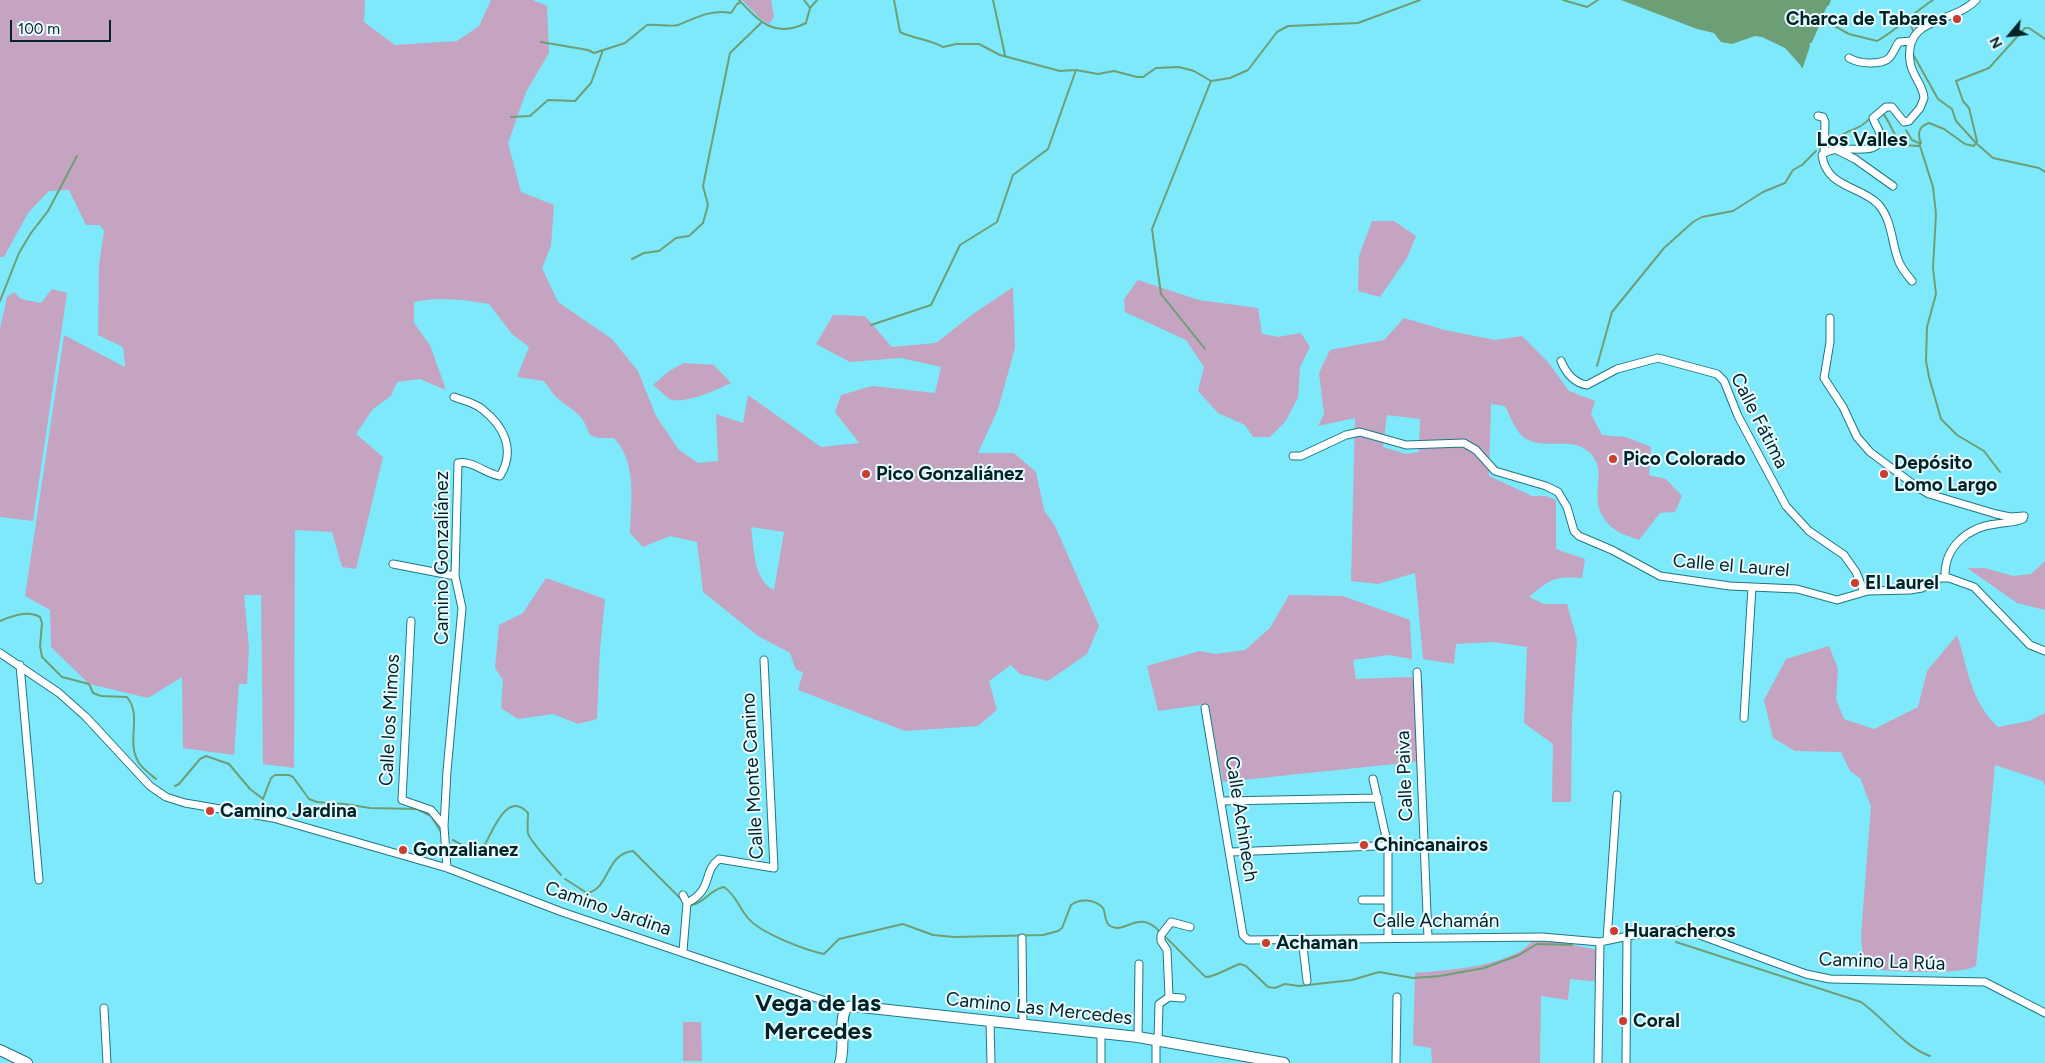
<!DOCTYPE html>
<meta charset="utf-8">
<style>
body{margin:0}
#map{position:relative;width:2045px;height:1063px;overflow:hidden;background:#7ee9fb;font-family:Figtree,sans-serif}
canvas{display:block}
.north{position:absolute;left:1985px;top:10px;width:50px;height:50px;-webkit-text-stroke:4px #e9fbff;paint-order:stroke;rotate:242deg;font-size:14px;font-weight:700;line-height:20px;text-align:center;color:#002328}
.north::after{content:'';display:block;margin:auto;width:18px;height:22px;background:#002328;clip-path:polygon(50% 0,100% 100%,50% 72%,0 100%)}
.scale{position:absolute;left:10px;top:20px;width:101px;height:22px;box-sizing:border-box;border:2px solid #002328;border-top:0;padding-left:6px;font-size:15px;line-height:18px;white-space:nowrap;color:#002328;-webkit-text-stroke:4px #e9fbff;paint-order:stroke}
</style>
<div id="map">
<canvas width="2045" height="1063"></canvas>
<div class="north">N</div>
<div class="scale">100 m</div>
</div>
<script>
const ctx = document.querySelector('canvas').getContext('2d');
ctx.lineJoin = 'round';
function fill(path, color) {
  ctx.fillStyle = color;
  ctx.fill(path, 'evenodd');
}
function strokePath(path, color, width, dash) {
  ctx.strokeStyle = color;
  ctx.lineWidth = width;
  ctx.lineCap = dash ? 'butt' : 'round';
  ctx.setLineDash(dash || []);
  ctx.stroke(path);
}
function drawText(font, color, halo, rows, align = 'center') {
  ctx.font = font + ' Figtree,sans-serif';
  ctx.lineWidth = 4;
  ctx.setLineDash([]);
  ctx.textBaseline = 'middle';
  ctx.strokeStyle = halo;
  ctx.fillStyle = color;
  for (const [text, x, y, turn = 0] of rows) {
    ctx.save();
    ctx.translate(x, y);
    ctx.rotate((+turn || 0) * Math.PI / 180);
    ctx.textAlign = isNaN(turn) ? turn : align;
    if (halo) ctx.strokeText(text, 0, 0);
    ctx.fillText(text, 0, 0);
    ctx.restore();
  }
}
const green = new Path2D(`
 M0,0H365L364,22L395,45L457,41L479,26L491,0H533L547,6L549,53L526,92L508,143L521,192L554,205L551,246L542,268L558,302L612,339L638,371L656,416L679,450L698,463L718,461L716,414L743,423L748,395L821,447L859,443L835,412L841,395L872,386L935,393L941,367L901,358L850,362L816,344L833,315L865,316L892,347L936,343L973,314L1013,287L1015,348L998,409L978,453H1014L1036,472L1044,510L1055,526L1099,626L1087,654L1048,681L1020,674L1011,665L989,681L997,710L978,726L905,731L798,690L803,672L796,670L790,653L758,636L703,592L697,542L670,536L643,547L630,533C631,502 637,462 614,438H598L590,435C581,410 574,413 556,397C552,393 548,386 544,381L517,377L529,347L512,334L489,304C465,300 438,296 414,302V323L430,345L446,390L420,379L397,382L391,396L373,409L356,434L383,457L356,569L342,567L332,532L295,530L294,768L263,764L261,595H244L249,647L247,684H239L234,755L183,748L182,677L148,698L89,684L51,647L50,610L25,596L64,335L125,367L123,347L98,335L99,264L104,231L100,225H86L69,190L49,191L28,213L4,257H0ZM751,527L784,532L774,590C753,580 754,547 751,527Z
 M742,0H771L774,17L769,24L761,19Z
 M1372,221H1394L1416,236L1407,258L1380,297L1358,291L1359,256Z
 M1138,280L1199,300L1258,308L1262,334L1278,337L1301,333L1310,347L1300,367L1298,398L1285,422L1270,437H1253L1245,425L1218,413L1198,391L1204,367L1186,340L1125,312L1124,299Z
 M52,289L67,293L33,521L0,517V329L7,297L14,292L21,299L41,303Z
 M1404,318L1445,330L1495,340L1522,336L1548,362L1569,391L1595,401L1591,414L1602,435L1626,437L1651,447L1649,475L1666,479L1682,496L1675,512L1660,513L1639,540C1631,537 1620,534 1614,529C1581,501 1612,475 1590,453C1571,434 1542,453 1522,436C1515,429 1509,414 1505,406L1491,404L1489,476L1532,496H1546L1556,500V549L1585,559L1582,578C1555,576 1550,579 1529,597L1544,604H1567L1577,640L1572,718L1571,802H1552L1553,744L1524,723L1527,647L1493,642L1456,644L1454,664L1423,659L1415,573L1378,584L1351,581L1355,418L1318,426L1324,414L1319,373L1330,350L1384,340ZM1387,415L1420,419L1419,452L1406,454L1383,447Z
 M684,363L714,365L731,383C716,390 688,403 672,400C666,398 659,389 653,385L669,371Z
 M2045,561V610L2017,603L1967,568H1985L2013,576L2031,574Z
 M546,578L605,599L600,649L597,719L578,724L553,714L518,719L501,708L503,680L495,668L499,625L523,613Z
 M1289,595L1343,596L1410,620L1412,659L1389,655L1353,660L1356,679L1410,677L1423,684V761L1223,782L1208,704L1158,711L1147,666L1200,651L1216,654L1245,650L1270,628Z
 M1957,635C1969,670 1969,699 1998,727L2029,721L2045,713V786L2043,781L1995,765L1976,966C1958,976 1893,971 1870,969L1863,963L1861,935L1871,806L1860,778L1850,771L1841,752L1795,751L1773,738L1764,700L1786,659L1829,646L1838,669L1836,699L1844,719L1874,729L1918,707L1927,671Z
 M1543,939L1603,951L1602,982L1570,979L1568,1000L1541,996L1540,1063H1432L1431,1048L1413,1045L1415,973C1450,970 1485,968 1517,953C1529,948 1528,940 1543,939Z
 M683,1022H701L702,1061H683Z`);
const water = new Path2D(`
 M1621,0H1830L1810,43L1802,67L1785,48L1762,37L1755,36L1732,44L1721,42L1714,33L1697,29Z`);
const stream = new Path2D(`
 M739,0C759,21 774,39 806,23L810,8L817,0
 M804,0L810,8
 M894,0L900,32C914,39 929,39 943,47L956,44H979L1000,55L1060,71L1076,70L1098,74L1114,71L1137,77H1143L1156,68L1179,67L1194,71L1211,81L1230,78L1248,70L1277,32L1288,26L1358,23L1420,0
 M993,0L1005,55
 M1563,0L1587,7L1598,0
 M1828,5L1830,0
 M1908,17L1913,31
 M1820,18L1849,34L1877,41C1898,29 1913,13 1933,0
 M541,42L588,50L594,53L625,43L647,25C655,24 673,27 678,25C696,18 711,9 731,13L737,4L741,2
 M1811,42L1821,19
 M1914,56L1938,99L1952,109L1956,121L1976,143L1993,158L2039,168L2045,172
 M1802,67L1809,46
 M1917,107L1921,97
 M1882,112C1891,123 1893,135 1902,145L1919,146L1921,143C1917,134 1919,126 1929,123L1944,129L1965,144L1974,146L1977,141L1969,108L1963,101L1956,81L1989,68L2025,28H2029L2045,39
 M511,117L530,116L548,100L575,101L591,83L603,50
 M1906,130L1912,140L1919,143L1933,187L1936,214L1933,268L1936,294L1927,327L1926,361L1929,377L1941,419L1957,435L1984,451L2000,472
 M1839,137C1848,129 1860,130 1868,120
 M632,259L644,253L659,251L676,238L689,236L703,223L708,205L703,186L730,53L761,23
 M0,301L19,253L31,233L48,211L77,156
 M871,325L931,305L960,245L997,222L1013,175L1048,149L1076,70
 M1205,349L1161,294L1152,229L1211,81
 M1597,366L1612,312L1664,248L1693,222L1702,217L1733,211L1763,192L1785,183L1793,170L1802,165L1816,151
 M0,621C12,616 27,610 40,617L42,623L40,646L42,657L62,677L89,684L93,693L101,696L127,697C143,717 125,741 139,763C143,769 150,774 156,779
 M175,786L179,784L200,759L206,756L229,764L250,789L263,799L271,778L275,775H289L293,777L309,799L317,802L345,804L370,808L417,809L431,816L441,832
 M453,840C463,845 472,852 484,846C492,833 507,789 528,813C528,819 527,827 528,833C528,839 555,868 561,875
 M565,879L587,893C610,889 605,854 633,851L682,900
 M692,905C705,903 710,889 724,887C736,895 739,908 748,918C760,933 805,950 824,954L839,939L903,924L933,935L954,937L1043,935L1058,931L1062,928L1071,905C1080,898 1095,899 1103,908C1106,913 1104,922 1110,926C1126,935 1138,908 1160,932
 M1163,935C1170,940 1203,976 1206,977C1215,977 1230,967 1240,964L1246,966L1268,987L1275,988L1285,984L1299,986L1352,980L1379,972L1413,978L1440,976L1484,968L1519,955L1537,944L1572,945
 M1676,942L1861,1002C1884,1018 1904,1047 1930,1056`);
const street = new Path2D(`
 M1849,58C1859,64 1879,65 1888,59C1893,55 1895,47 1899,42L1912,41
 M1818,116L1823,117L1825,122L1824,153
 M1835,149L1855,159L1893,186
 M1912,281C1907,275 1902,269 1899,262C1891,243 1893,221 1878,204C1861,186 1826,188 1822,155C1837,140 1881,161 1880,136C1880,129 1874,124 1873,118L1886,107H1892L1904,122L1909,121L1920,108L1924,98C1923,84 1911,75 1910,61C1904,16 1953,24 1976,0
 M1830,318V342L1824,378L1843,407L1857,437L1870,452L1917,487L1929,494L1996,514L2010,517L2024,516
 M1561,361C1566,373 1574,383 1587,385L1617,369L1658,358L1717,374L1724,381L1738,416L1786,506L1809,531L1844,555L1856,572L1864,592
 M1293,456H1301L1346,435L1360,432L1406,445L1464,443L1476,450L1495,471L1546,486L1558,492L1567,507L1574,531L1579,536L1612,550L1660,576L1730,586L1797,589L1837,600L1868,591L1910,590L1922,588L1940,578H1949L1974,587L2030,645L2045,651
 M393,564L455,576
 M1945,577C1944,547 1968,527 1996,524C2006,522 2014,523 2023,519L2024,516
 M411,621L402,800L431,810L444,826
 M0,653L59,693L86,717L150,786L166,797L185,803L273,818L447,868L562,912L846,1008
 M20,665L39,880
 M1417,672L1428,938
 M1205,708L1243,935L1248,940L1542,937L1600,942L1647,932L1686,930L1806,974L1830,979L1985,982L2045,1013
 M1744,718L1752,587
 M1373,779L1388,846V937
 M1222,801L1378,798
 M1231,852L1424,844
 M447,868L444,826L447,771L462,608L455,576L458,463C473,460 485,474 500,476C516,450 504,426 482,409C475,403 462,400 454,397
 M683,895L687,903L683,951
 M1362,900H1388
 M687,903C714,889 702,872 719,859L774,868L764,660
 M1022,938L1023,1025
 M1302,938L1307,981
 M1607,940L1617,795
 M1169,997L1167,950L1161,941V935L1171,922L1190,927
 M104,1008L107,1063
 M990,1022L991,1063
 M1138,1037L1139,964
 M1158,1040L1159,1004L1169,997L1182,998
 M1101,1063V1033
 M1156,1063V1040
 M1396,1063L1397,997
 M1598,1063L1600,942
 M1626,1063L1627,935`);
const secondary = new Path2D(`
 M0,1050L27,1063
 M840,1063C846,1045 838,1024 846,1008L852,1006L1138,1037L1284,1063`);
const markers = [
 [1957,19,5,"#ca3d2f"],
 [1613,459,5,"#ca3d2f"],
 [866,474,5,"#ca3d2f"],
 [1884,474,5,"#ca3d2f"],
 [1855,583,5,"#ca3d2f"],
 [210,811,5,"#ca3d2f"],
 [1364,845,5,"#ca3d2f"],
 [403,850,5,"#ca3d2f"],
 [1614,931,5,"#ca3d2f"],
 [1266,943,5,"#ca3d2f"],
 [1623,1021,5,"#ca3d2f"]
];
const poiNames = [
 ["Charca de Tabares",1947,19,"right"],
 ["Pico Colorado",1623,459],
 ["Depósito",1894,463],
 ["Lomo Largo",1894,485],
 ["Pico Gonzaliánez",876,474],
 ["El Laurel",1865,583],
 ["Camino Jardina",220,811],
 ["Chincanairos",1374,845],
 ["Gonzalianez",413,850],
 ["Huaracheros",1624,931],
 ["Achaman",1276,943],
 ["Coral",1633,1021]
];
const streetNames = [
 ["Calle Fátima",1759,421,63],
 ["Camino Gonzaliánez",442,558,-90],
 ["Calle el Laurel",1731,566,5],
 ["Calle los Mimos",390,720,-87],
 ["Calle Monte Canino",753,776,-93],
 ["Calle Paiva",1405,776,-92],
 ["Calle Achinech",1241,819,81],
 ["Camino Jardina",608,909,19],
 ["Calle Achamán",1436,921],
 ["Camino La Rúa",1882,962,2],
 ["Camino Las Mercedes",1039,1009,6]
];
const neighbourhoodNames = [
 ["Los Valles",1862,140]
];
const districtNames = [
 ["Vega de las",818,1004],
 ["Mercedes",818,1032]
];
fill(green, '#c4a4c1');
fill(water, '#6d9f76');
strokePath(stream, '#6d9f76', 2);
strokePath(street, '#1f7784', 9);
strokePath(secondary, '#1f7784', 12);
strokePath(street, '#fff', 7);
strokePath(secondary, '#fff', 10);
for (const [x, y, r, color] of markers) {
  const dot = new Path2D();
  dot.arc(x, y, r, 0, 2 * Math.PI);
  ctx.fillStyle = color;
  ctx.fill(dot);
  strokePath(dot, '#e9fbff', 2);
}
drawText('bold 19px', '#002328', '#e9fbff', poiNames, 'left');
drawText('19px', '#002328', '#e9fbff', streetNames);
drawText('bold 20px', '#002328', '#e9fbff', neighbourhoodNames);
drawText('bold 24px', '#002328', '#e9fbff', districtNames);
</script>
